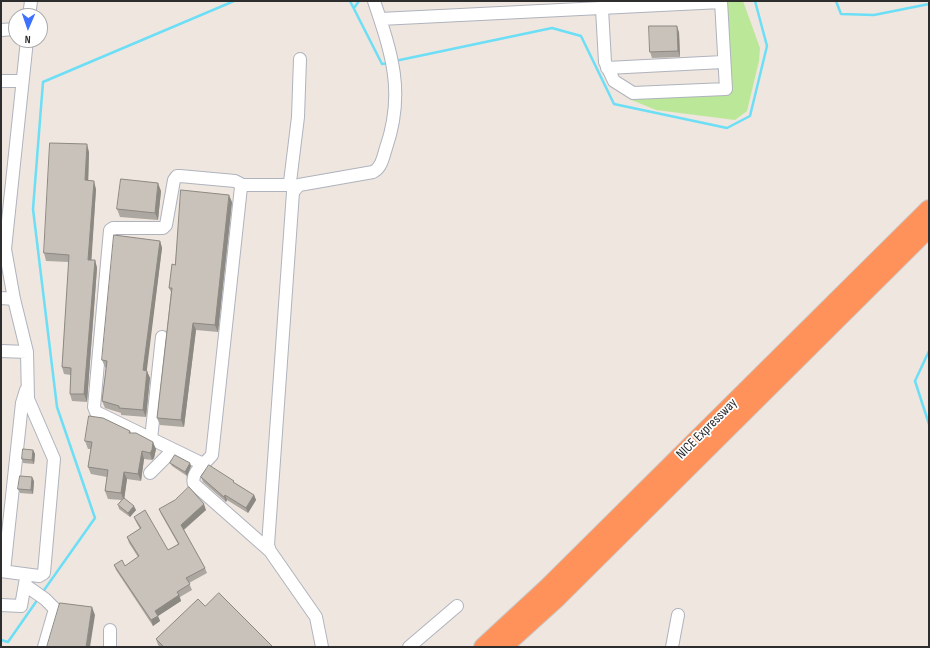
<!DOCTYPE html>
<style>
body{margin:0}
#map{position:relative;width:930px;height:648px;overflow:hidden;background:#efe6df;font-family:"Sofia Sans Condensed",sans-serif}
canvas{display:block}
.frame{position:absolute;inset:0;border:2px solid #2d2d2d;pointer-events:none}
.north{position:absolute;left:8px;top:8px;width:40px;height:40px;box-sizing:border-box;background:#fff;border:1px solid #ababab;border-radius:50%;rotate:182deg;font-size:11px;font-weight:700;line-height:16px;text-align:center;color:#2d2d2d}
.north::after{content:'';display:block;margin:auto;width:14px;height:18px;background:#3c72ff;clip-path:polygon(50% 0,100% 100%,50% 72%,0 100%)}
</style>
<div id="map">
<canvas width="930" height="648"></canvas>
<div class="frame"></div>
<div class="north">N</div>
</div>
<script>
const ctx = document.querySelector('canvas').getContext('2d');
ctx.lineJoin = 'round';
function fill(path, color) {
  ctx.fillStyle = color;
  ctx.fill(path, 'evenodd');
}
function strokePath(path, color, width, dash) {
  ctx.strokeStyle = color;
  ctx.lineWidth = width;
  ctx.lineCap = dash ? 'butt' : 'round';
  ctx.setLineDash(dash || []);
  ctx.stroke(path);
}
function drawText(font, color, halo, rows, align = 'center') {
  ctx.font = font + ' "Sofia Sans Condensed",sans-serif';
  ctx.lineWidth = 3.5;
  ctx.setLineDash([]);
  ctx.textBaseline = 'middle';
  ctx.strokeStyle = halo;
  ctx.fillStyle = color;
  for (const [text, x, y, turn = 0] of rows) {
    ctx.save();
    ctx.translate(x, y);
    ctx.rotate((+turn || 0) * Math.PI / 180);
    ctx.textAlign = isNaN(turn) ? turn : align;
    if (halo) ctx.strokeText(text, 0, 0);
    ctx.fillText(text, 0, 0);
    ctx.restore();
  }
}
const green = new Path2D(`
 M726,1H743L760,48L759,61L747,111L735,120L656,110L629,99L732,93Z`);
const stream = new Path2D(`
 M350,1L382,64L389,63
 M836,1L841,14L874,15L929,4
 M354,8L359,1
 M395,61L552,28L581,36L614,104L727,128L750,116L767,46L755,1
 M929,351L915,381L929,424
 M42,593L95,518L57,407L33,209L43,82L234,1
 M1,640L8,642L38,599`);
const minor = new Path2D(`
 M602,9L605,62L614,81L633,93L726,89L721,1
 M29,16L31,1
 M380,19L721,2
 M1,30L16,29
 M607,68L723,62
 M1,81H22
 M240,185H287L290,182L298,117L300,59
 M1,298L14,299
 M1,351L27,352
 M151,439L162,337
 M203,464L96,412L94,407L110,230L113,228H163L166,225L174,180L177,176H180L235,181L239,183L241,187L212,455C206,463 190,472 194,484L270,551
 M150,473L173,450
 M1,571L39,576L44,573L54,459L28,399L27,352L14,299L5,249L27,40
 M4,571L22,403L26,390
 M25,585L45,599L55,609L44,647
 M1,605L21,606L26,578
 M110,630V647
 M322,647L316,617L270,551L268,545L293,192L299,185L373,172C382,167 383,157 386,148C405,93 392,54 374,1
 M409,647L457,606
 M672,647L678,615`);
const highway = new Path2D(`
 M483,647L549,586L929,209
 M503,647L557,598L929,228`);
const wall = new Path2D(`
 M679,32L680,57L652,58L650,52Z
 M89,152L88,181L96,189L91,260H95L97,268L87,402L72,401L70,394L71,375L64,374L62,367L69,262L46,261L44,253Z
 M161,191L158,220L120,217L117,209Z
 M232,202L218,332L196,330L184,427L160,425L157,418L171,292L169,288L175,265Z
 M160,241L162,248L146,370L150,378L146,417L121,415V413L105,408L102,401L106,368L105,367L102,360Z
 M130,431L131,433L156,449L154,458L152,460L144,459L141,481L127,479L124,498L136,510L130,517L119,509L118,505L122,500L108,499L105,491L107,477L91,474L88,467L91,449H88L85,441Z
 M33,450L35,454L34,464L23,463L22,459Z
 M170,463L191,466L187,476L172,466Z
 M201,477L235,483L254,495L256,500L248,513L227,500L226,502L203,482Z
 M34,481L33,494L20,493L18,489Z
 M159,509L206,510L184,530L205,568L207,573L189,583L192,590L180,597L181,601L158,616L160,621L153,626L116,570L114,565L125,566L138,557L129,543L127,537L140,529L136,522L134,517L168,550L178,544L161,514Z
 M205,606L273,647H160L158,645L156,639Z`);
const shadedWall = new Path2D(`
 M677,26L679,32L680,57L678,51Z
 M87,144L89,152L88,188L85,180Z
 M94,181L96,189L91,267L88,260Z
 M158,183L161,191L158,220L155,213Z
 M229,195L232,202L218,332L215,325Z
 M160,241L162,248L146,377L143,370Z
 M95,260L97,268L87,402L84,394Z
 M193,323L196,330L184,427L181,420Z
 M147,371L150,378L146,417L143,410Z
 M153,442L156,449L154,458L152,460L150,453Z
 M33,450L35,454L34,464L32,460Z
 M142,451L144,459L141,481L138,474Z
 M190,463L191,466L187,476L185,472Z
 M124,472L127,479L124,501L121,493Z
 M32,477L34,481L33,494L31,490Z
 M225,495L227,500L226,502L224,497Z
 M254,495L256,500L248,513L246,508Z
 M204,504L206,510L183,530L181,525Z
 M134,506L136,510L130,517L128,513Z
 M179,595L181,601L158,616L160,621L153,626L151,620L155,611Z
 M92,607L95,615L90,647H86Z`);
const building = new Path2D(`
 M649,26H677L678,51L650,52Z
 M50,143L87,144L85,180L94,181L88,260H95L84,394H70L71,368L62,367L69,255L44,253Z
 M121,179L158,183L155,213L117,209Z
 M181,190L229,195L215,325L193,323L181,420L157,418L172,288H169L172,264L175,265Z
 M114,235L160,241L143,370L147,371L143,410L119,408V406L102,401L107,361L102,360Z
 M89,416L103,418L130,431L129,433H136L153,442L152,450L150,453L142,451L138,474L124,472L121,493L105,491L108,470L88,467L92,442L85,441Z
 M23,449L33,450L32,460L22,459Z
 M175,455L190,463L185,472L170,463Z
 M209,465L234,481L233,482L254,495L246,508L225,495L224,497L201,477Z
 M20,476L32,477L31,490L18,489Z
 M189,487L204,504L181,525L205,568L186,578L190,584L177,592L179,595L155,611L158,616L151,620L114,565L122,560L125,566L139,556L127,537L141,528L134,517L145,510L168,550L179,544L159,509L175,500Z
 M124,498L134,506L128,513L118,505Z
 M219,593L272,646L271,647H164L156,639L198,599L205,606Z
 M60,603L92,607L86,647H47Z`);
const streetNames = [
 ["NICE Expressway",707,429,-45]
];
fill(green, '#bbe898');
strokePath(stream, '#6cdef6', 2.5);
strokePath(minor, '#afb3bd', 14);
strokePath(highway, '#c8c8c8', 20);
strokePath(minor, '#fff', 12);
strokePath(highway, '#ff925a', 18);
fill(wall, '#aca7a0');
fill(shadedWall, '#8c8882');
fill(building, '#c8c2ba');
strokePath(building, '#8c8882', 1);
drawText('14px', '#2d2d2d', '#fff', streetNames);
</script>
